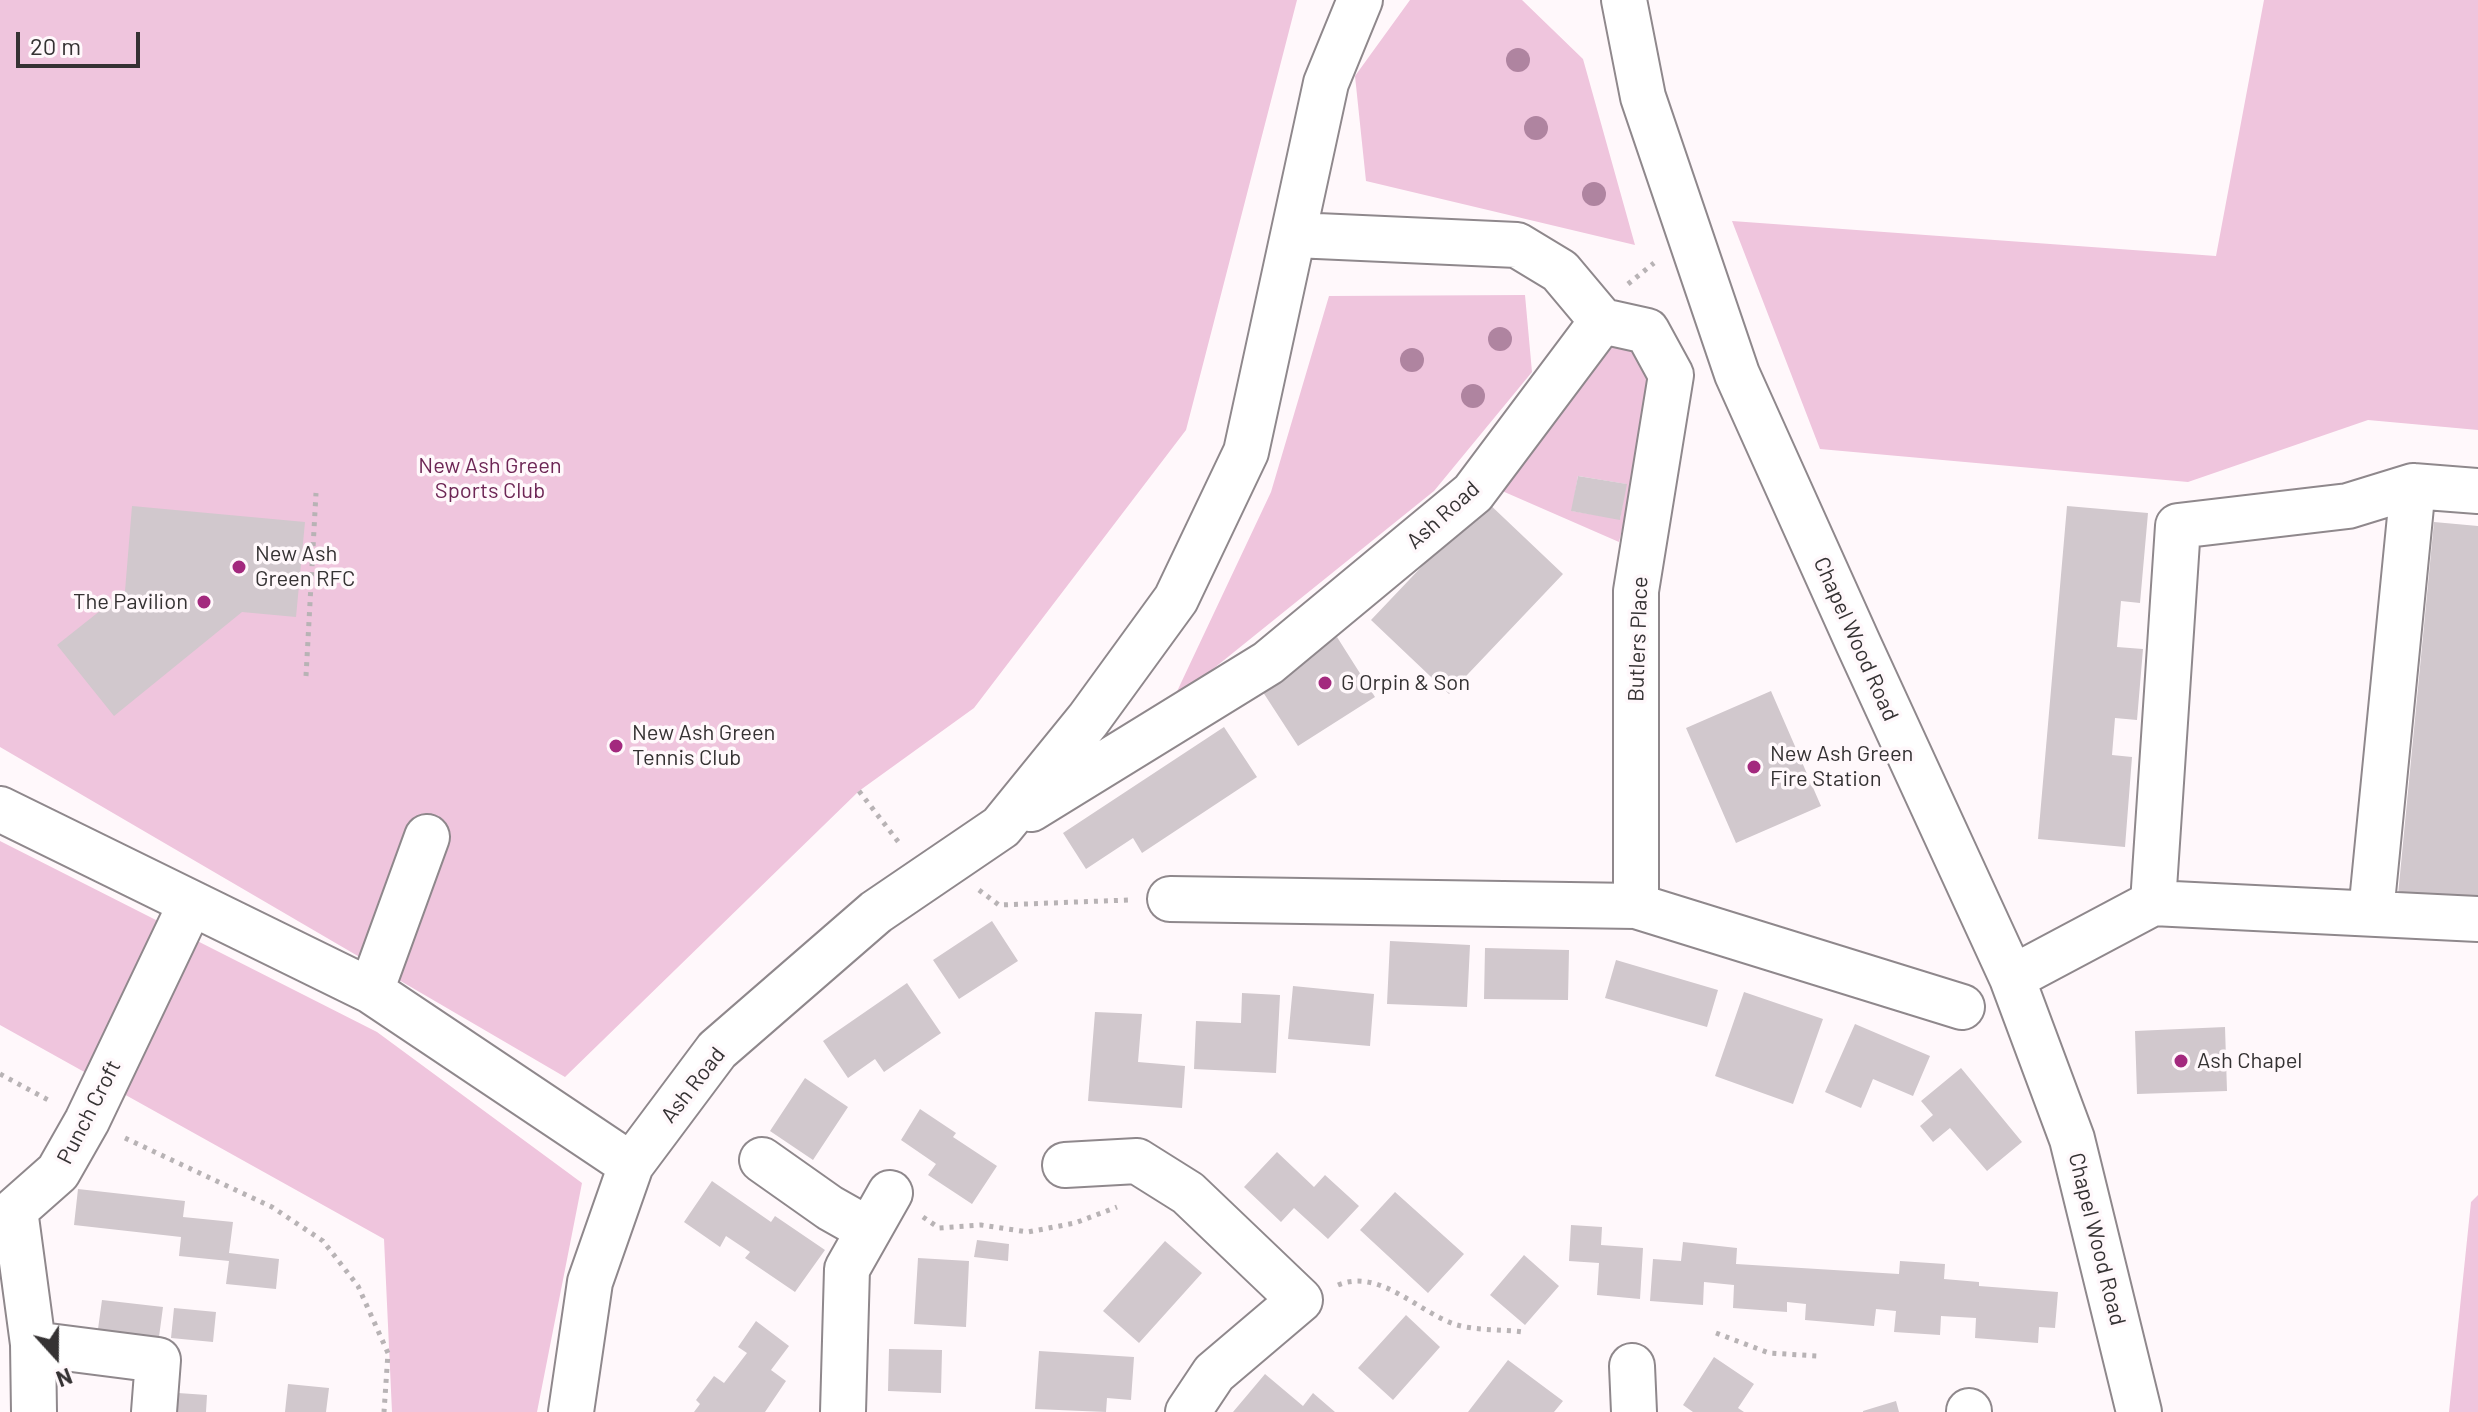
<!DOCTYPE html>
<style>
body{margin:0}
#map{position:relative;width:2478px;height:1412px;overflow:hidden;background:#fff8fb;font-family:Barlow,sans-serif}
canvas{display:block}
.north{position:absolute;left:16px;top:1316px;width:80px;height:80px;-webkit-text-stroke:6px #fff8fb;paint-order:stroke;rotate:159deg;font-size:22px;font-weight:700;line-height:32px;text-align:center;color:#353233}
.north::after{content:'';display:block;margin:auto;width:28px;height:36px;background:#353233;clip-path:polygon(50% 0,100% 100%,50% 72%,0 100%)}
.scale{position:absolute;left:16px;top:32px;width:124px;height:36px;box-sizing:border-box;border:4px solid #353233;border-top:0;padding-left:10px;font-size:24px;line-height:28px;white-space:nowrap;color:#353233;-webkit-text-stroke:6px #fff8fb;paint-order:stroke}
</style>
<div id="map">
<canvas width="2478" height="1412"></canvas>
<div class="north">N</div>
<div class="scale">20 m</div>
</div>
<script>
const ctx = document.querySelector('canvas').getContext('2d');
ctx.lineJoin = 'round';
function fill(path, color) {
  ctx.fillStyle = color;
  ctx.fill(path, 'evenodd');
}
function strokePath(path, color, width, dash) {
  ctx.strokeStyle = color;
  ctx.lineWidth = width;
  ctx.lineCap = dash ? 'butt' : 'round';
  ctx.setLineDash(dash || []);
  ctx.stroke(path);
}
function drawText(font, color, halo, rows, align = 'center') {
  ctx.font = font + ' Barlow,sans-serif';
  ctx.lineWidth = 7;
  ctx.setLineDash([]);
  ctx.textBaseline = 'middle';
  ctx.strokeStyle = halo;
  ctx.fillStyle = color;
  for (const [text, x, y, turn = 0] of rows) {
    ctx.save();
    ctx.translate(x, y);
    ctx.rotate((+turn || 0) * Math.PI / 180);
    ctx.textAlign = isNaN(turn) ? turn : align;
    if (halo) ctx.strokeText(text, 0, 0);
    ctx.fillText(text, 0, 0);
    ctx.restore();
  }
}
const green = new Path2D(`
 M0,0H1297L1186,430L974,708L859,791L565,1077L0,747Z
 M1410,0H1522L1583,59L1635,245L1366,181L1355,76Z
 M2264,0H2478V430L2368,420L2188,482L1820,449L1732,221L2216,256Z
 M1525,295L1532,372L1434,491L1172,702L1271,492L1329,296Z
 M1615,344L1642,351L1659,376L1619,542L1493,487ZM1578,476L1626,484L1620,519L1572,511Z
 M0,841L377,1032L582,1183L537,1412H392L384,1239L0,1025Z
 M2478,1195V1412H2449L2471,1202Z`);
const building = new Path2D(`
 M1578,476L1627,484L1620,520L1571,511Z
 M1485,500L1563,574L1449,694L1371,620Z
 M132,506L305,522L296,617L242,612L114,716L57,645L125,591Z
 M2067,506L2148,513L2140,603L2121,601L2117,647L2143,649L2137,720L2115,718L2112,755L2132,757L2125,847L2038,839Z
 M2434,522L2478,526V902L2398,895Z
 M1337,637L1375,697L1298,746L1259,686Z
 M1771,691L1821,806L1736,843L1686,728Z
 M1224,727L1257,777L1142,853L1133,838L1086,869L1063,833Z
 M992,921L1018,961L959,999L933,960Z
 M1390,941L1470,945L1467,1007L1387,1004Z
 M1485,948L1569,950L1568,1000L1484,999Z
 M1616,960L1718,990L1707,1027L1605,998Z
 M907,983L941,1033L884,1072L875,1059L848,1078L823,1041Z
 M1293,986L1374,994L1370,1046L1288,1039Z
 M1744,992L1823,1019L1793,1104L1715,1076Z
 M1242,993L1280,995L1276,1073L1194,1069L1196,1021L1241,1023Z
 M1095,1012L1142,1014L1138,1062L1185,1066L1182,1108L1088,1101Z
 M1855,1024L1930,1056L1913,1096L1873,1079L1861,1108L1825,1092Z
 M2225,1027L2227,1091L2137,1094L2135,1031Z
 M1961,1068L2022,1142L1987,1171L1950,1128L1933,1142L1920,1126L1933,1115L1921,1101Z
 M805,1078L848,1107L813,1160L770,1131Z
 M920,1109L956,1133L953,1137L997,1166L972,1204L928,1175L936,1164L901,1140Z
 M1277,1152L1314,1187L1325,1175L1359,1206L1328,1239L1294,1208L1281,1222L1244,1187Z
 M712,1181L771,1222L775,1216L825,1250L795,1292L745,1258L750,1252L726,1236L720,1247L684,1222Z
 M78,1189L185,1201L183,1217L233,1222L229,1253L279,1259L276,1289L226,1284L229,1261L179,1256L181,1237L74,1225Z
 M1395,1192L1464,1254L1428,1293L1360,1230Z
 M1571,1225L1602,1227L1601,1245L1643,1248L1640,1299L1597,1295L1599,1263L1569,1261Z
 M977,1240L1009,1244L1008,1261L974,1257Z
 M1165,1241L1202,1273L1139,1343L1103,1311Z
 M1683,1242L1737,1248L1736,1264L1899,1274L1900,1261L1945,1264L1944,1279L1979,1282V1286L2058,1292L2055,1328L2039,1327L2038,1343L1975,1338L1976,1318L1941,1316L1940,1335L1894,1332L1896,1311L1876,1309L1874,1326L1805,1320L1806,1304L1787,1302V1312L1733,1308L1734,1285L1704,1282L1703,1305L1650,1301L1653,1259L1681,1261Z
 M1524,1255L1559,1286L1525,1325L1490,1295Z
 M918,1258L969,1261L966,1327L914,1324Z
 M102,1300L163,1307L159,1337L98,1329Z
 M174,1308L216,1312L213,1342L171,1338Z
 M1406,1315L1440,1347L1393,1400L1358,1368Z
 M756,1321L789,1346L771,1370L786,1381L765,1412H694L700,1404L696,1400L714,1376L724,1383L747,1353L738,1347Z
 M889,1349L942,1350L941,1393L888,1391Z
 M1039,1351L1134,1357L1131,1400L1107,1398L1106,1412L1035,1409Z
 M1714,1357L1754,1384L1738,1408L1744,1412H1693L1683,1405Z
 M1508,1360L1563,1401L1554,1412H1468Z
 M1265,1374L1303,1406L1313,1393L1335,1412H1233Z
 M288,1384L329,1388L326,1412H285Z
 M178,1393L207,1395L206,1412H177Z
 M1896,1401L1899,1412H1863V1411Z`);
const path = new Path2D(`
 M1628,284L1654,263
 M306,676L316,493
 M859,791L900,844
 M979,890L999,905L1129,900
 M0,1074L52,1102
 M125,1138L272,1207L323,1241L358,1286L388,1353L384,1412
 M923,1217L939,1228L981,1225L1028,1232L1075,1223L1117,1207
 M1338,1285C1379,1268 1417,1311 1454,1324C1475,1331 1501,1329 1523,1332
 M1716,1333L1769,1353L1817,1356`);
const minor = new Path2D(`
 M1624,0L1643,97L1737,374L1858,643L2012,978L2072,1139L2139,1412
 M1602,321L1647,331L1671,375L1636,591V906L1962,1007
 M0,809L371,991L631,1165
 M1031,809L1268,663L1473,493L1602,321L1560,271L1517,245L1295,235
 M1170,899L1636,906
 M2153,903L2178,526L2348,506L2413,486L2478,491
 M2371,913L2413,486
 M2012,978L2153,903L2478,919
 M371,991L427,837
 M762,1160L830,1208L869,1230
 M1065,1165L1137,1161L1188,1193L1300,1300L1214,1373L1188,1412
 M33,1344L158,1360L154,1412
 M1632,1366L1634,1412
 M34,1412L33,1344L15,1210L58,1172L87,1121L191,903
 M571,1412L590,1282L631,1165L717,1050L876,912L1001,827L1088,720L1176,599L1246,452L1326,83L1360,0
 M843,1412L847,1269L890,1193
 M1969,1412V1411`);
const trees = [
 [1518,60],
 [1536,128],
 [1594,194],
 [1500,339],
 [1412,360],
 [1473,396]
];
const markers = [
 [239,567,8,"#a3297e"],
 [204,602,8,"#a3297e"],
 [1325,683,8,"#a3297e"],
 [616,746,8,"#a3297e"],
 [1754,767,8,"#a3297e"],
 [2181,1061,8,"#a3297e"]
];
const parkNames = [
 ["New Ash Green",490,466],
 ["Sports Club",490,491]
];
const streetNames = [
 ["Ash Road",1443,515,-42],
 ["Butlers Place",1638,639,-88],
 ["Chapel Wood Road",1856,639,66],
 ["Ash Road",693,1085,-52],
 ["Punch Croft",89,1112,-63],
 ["Chapel Wood Road",2097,1239,76]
];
const poiNames = [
 ["New Ash",255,554],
 ["Green RFC",255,579],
 ["The Pavilion",188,602,"right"],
 ["G Orpin & Son",1341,683],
 ["New Ash Green",632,733],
 ["Tennis Club",632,758],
 ["New Ash Green",1770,754],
 ["Fire Station",1770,779],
 ["Ash Chapel",2197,1061]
];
fill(green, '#efc5dd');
fill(building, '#d1c8cd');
strokePath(minor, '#8f888c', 48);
strokePath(path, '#b8b3b5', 5, [4, 6]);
strokePath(minor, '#fff', 44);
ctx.fillStyle = '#af84a0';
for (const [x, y] of trees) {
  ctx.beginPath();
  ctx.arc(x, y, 12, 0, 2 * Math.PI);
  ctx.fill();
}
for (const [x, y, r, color] of markers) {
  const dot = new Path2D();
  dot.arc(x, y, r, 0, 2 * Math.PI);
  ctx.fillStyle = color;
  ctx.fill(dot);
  strokePath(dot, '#fff8fb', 3);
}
drawText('22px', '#6d2655', '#fff8fb', parkNames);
drawText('22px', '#353233', '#fff8fb', streetNames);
drawText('22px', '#353233', '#fff8fb', poiNames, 'left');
</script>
